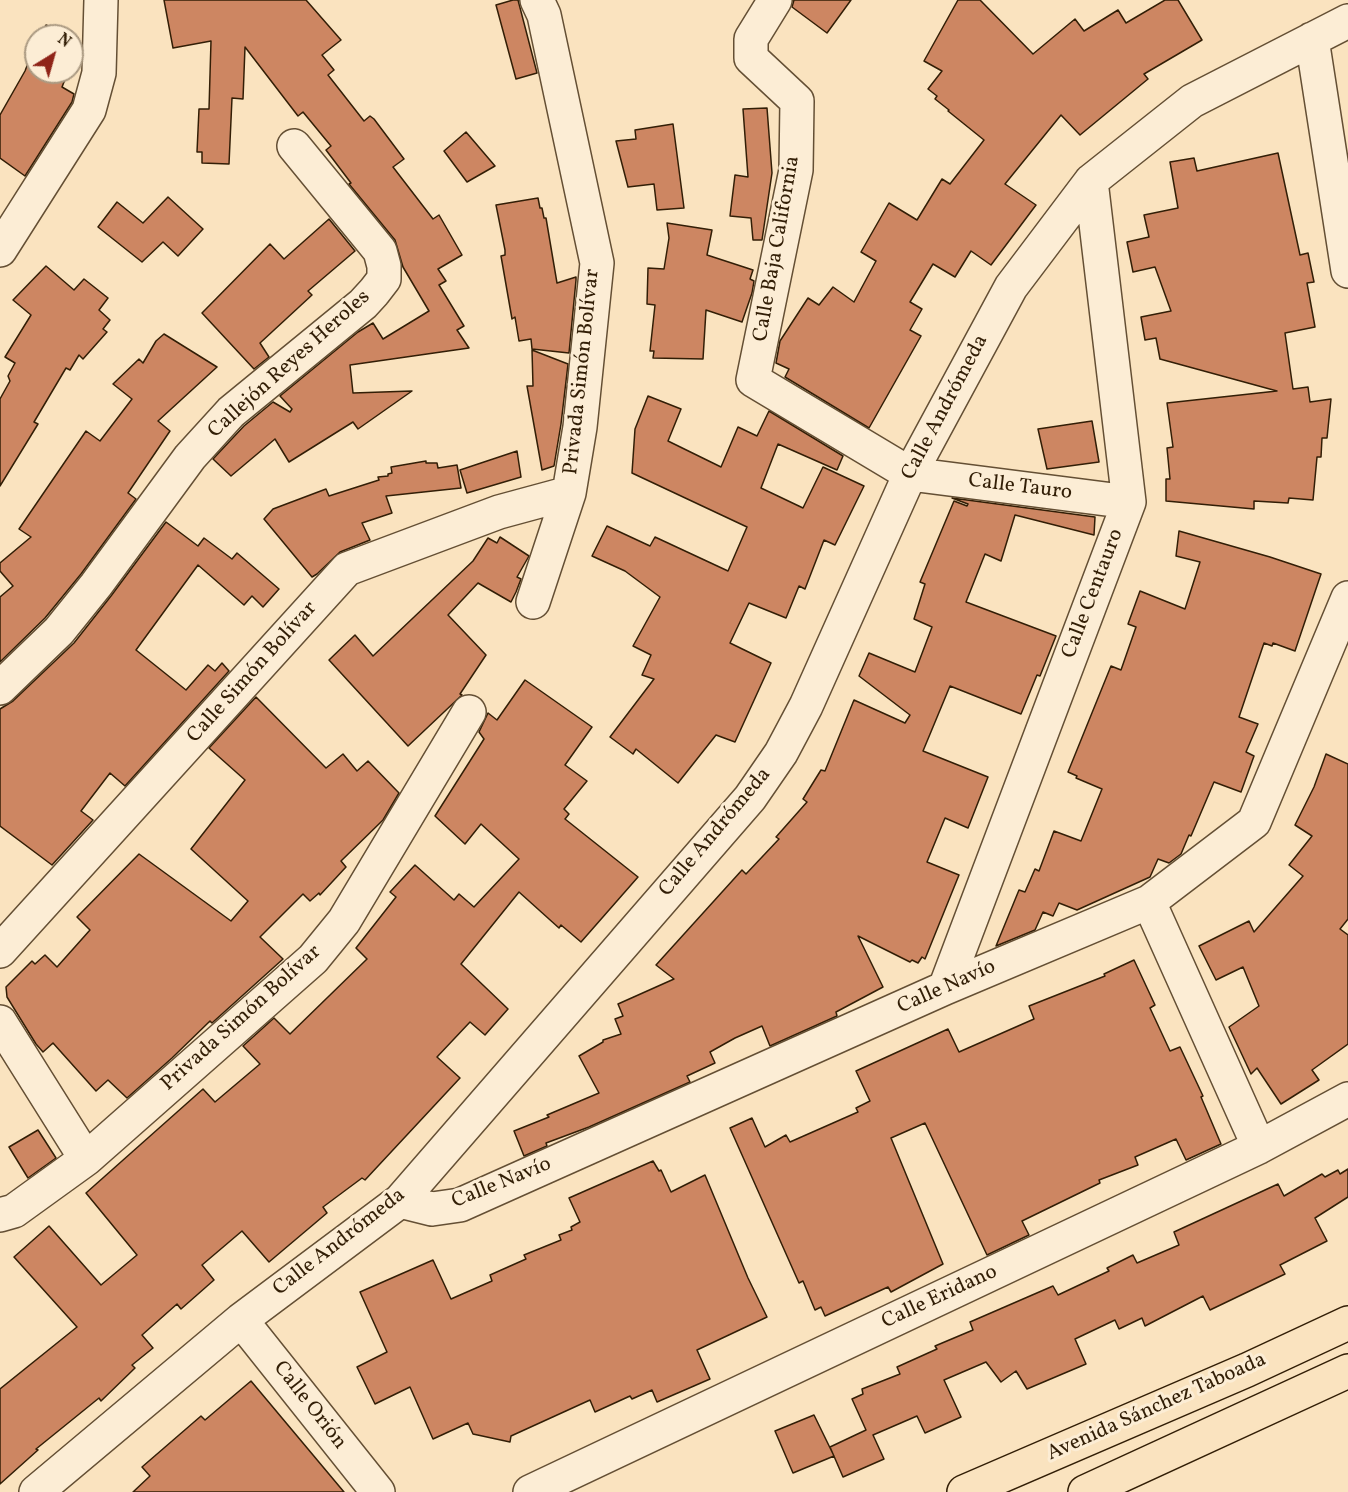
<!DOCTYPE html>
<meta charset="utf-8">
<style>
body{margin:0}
#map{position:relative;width:1348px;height:1492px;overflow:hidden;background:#fae3bf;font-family:Vollkorn,serif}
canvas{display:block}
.north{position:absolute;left:24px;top:24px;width:60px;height:60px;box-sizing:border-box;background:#fcedd5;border:2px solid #ab9a82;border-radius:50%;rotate:37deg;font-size:16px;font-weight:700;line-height:24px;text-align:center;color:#321e06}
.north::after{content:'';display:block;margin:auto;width:21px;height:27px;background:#8f2418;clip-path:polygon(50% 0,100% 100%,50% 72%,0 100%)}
</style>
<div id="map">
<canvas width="1348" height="1492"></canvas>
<div class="north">N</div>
</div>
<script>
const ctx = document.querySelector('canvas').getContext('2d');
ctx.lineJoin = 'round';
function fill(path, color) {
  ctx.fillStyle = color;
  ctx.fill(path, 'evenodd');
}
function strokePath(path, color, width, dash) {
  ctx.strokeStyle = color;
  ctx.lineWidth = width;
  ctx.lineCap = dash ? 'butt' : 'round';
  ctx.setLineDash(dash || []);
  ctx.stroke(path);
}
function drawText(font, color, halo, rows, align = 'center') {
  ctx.font = font + ' Vollkorn,serif';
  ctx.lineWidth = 6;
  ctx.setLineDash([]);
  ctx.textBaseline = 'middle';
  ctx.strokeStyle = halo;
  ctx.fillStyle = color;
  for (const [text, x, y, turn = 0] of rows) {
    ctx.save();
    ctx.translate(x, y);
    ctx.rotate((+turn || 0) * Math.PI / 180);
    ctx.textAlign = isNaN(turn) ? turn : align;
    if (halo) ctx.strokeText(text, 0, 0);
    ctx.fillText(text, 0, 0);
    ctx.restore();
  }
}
const building = new Path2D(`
 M164,0H306L341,40L322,55L334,70L328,75L364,121L370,116L374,119L404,159L393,167L433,219L439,215L462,255L438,269L446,281L439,285L464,326L457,330L469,348L350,365L353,393L412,391L358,429L353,422L289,462L275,439L231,476L213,459L244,426L273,402L290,412L292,409L280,396L358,332L373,323L383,339L429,311L403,267L395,240L349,184L351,183L326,150L331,146L303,112L298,116L245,47L243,99L232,98L229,164L202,163V152H197L199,109H209L211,41L173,48Z
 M513,0H518L537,73L516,79L496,5Z
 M794,0H851L827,33L792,7Z
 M958,0H980L1033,54L1075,19L1084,31L1118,10L1126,23L1165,0H1178L1202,40L1144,74L1148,79L1080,135L1061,115L1005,184L1036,205L991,265L971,251L955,277L933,264L910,302L922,309L910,330L921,336L869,428L785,377L789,369L776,363L780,341L808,298L819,305L833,287L854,302L876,261L861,252L889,203L917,220L942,179L950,184L984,140L948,111L949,110L935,99L937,96L928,89L942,71L924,61Z
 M46,25L78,38L72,53V36H41Z
 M36,50V72H68L62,87L74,94L72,102L25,176L0,158V115L25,71L32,53L35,54Z
 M767,108L772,173L762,240H753L751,218L730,216L735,175L748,177L743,109Z
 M673,124L684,208L657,210L654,184L628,187L616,141L636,139L635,130Z
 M466,132L495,166L467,182L444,151Z
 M1278,153L1300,255L1308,253L1314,282L1307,283L1315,327L1285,333L1293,389L1308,387L1310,402L1331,399L1327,438H1322L1321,457H1317L1313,500L1289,498L1288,503L1254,501V509L1166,501V479H1170L1167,448L1173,447L1167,403L1277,391L1160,359L1156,338L1145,340L1141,317L1171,311L1155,267L1133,272L1127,242L1149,237L1144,215L1178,208L1170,162L1194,158L1197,171Z
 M168,197L203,229L178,256L163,242L142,262L98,227L117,202L143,223Z
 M538,198L540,208H542L544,218H546L557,283L576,277V280L569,353L532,349L531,339L519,341L515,317L512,319L501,256L505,255V250L496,205Z
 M329,219L355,251L308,291L312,295L260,343L269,357L254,369L202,313L270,244L284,259Z
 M667,223L712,230L707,255L753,270L750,279L754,281L752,293L742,322L706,310L703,359L653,358L654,351H650L655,305L647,304L648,268L664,269L669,238Z
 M46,266L74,290L84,279L108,298L99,310L110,320L103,329L107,332L83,359L79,355L70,370L66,368L34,422L38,424L0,486V399L10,381L8,376L15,363L5,357L31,315L13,300Z
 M164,334L217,367L158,421L170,431L128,493L136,499L81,574L45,618L0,662V597L13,586L0,571V563L31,537L19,529L86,431L100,441L132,399L113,384L139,359L143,363L156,341Z
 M532,350L568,364L561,424L554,466L542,470L527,386H533Z
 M648,396L681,409L668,441L721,467L738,427L757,436L769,411L843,456L837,470L778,444L761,488L803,508L823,467L864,486L835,545L824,540L805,589L799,586L786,618L749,603L730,643L771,663L735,742L716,735L678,783L636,749L633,754L610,737L654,679L642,675L651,655L633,646L660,597L625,571L592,556L607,526L650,546L655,537L728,571L747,527L632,473L635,429Z
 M1092,421L1099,462L1047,469L1038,429Z
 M517,451L521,477L467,493L460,470Z
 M426,461V463H437L438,468L457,465L461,488L386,496L392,513L362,523L370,540L340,552L317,574L312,577L264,519L273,509L326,489L329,496L379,480L378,477L388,476V474L392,473L391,467Z
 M952,498L1095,517L1094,535L1015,515L1001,561L985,554L966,602L1056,636L1040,676L1037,675L1021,714L950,686L923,751L988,777L968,828L945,818L927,862L959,875L925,959L922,957L918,963L912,960L910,962L858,936L883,987L836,1012L837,1016L770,1046L762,1026L735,1038L710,1052L715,1063L687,1076L690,1082L589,1127L546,1143L547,1146L524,1156L514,1131L549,1117L547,1115L599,1093L579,1056L603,1042V1040L621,1034L615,1019L623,1016L618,1004L674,979L656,965L742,870L746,874L779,839L776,837L807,802L803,799L821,770L825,771L854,700L905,723L910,715L859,676L869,653L915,672L932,627L914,619L925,584L920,582L954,501L967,506L968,504Z
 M166,522L198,546L204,538L232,559L237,553L279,589L263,607L252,596L244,605L198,565L136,650L186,690L208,665L215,671L222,663L229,671L125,786L110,773L81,811L93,820L52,865L0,826V709L13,701L74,643L111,596Z
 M1179,531L1270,557L1321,574L1295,651L1273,643L1272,646L1264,643L1239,717L1258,724L1246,752L1254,756L1241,792L1214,782L1191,836L1189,835L1181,854L1169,863L1158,859L1150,877L1077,910L1059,903L1053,916L1043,912L1035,930L996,946L1019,890L1025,892L1035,869L1039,871L1054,831L1081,841L1102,789L1076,778L1077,776L1068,772L1111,666L1121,670L1136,627L1128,624L1140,591L1185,609L1200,562L1176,556Z
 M500,537L529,556L517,577L521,579L516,592L511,602L478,583L448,615L486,655L460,694L462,695L408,746L329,660L355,635L373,656L473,561L488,538L497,543Z
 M525,680L592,727L565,765L587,781L564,809L569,814L565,819L638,877L581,942L561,925L559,928L519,892L461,964L508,1009L485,1035L470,1022L437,1057L460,1078L365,1180L362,1178L323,1207L327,1213L269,1262L242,1231L202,1265L214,1280L181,1309L177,1304L142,1335L153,1348L132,1365L135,1368L101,1401L99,1398L36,1449L38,1450L0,1484V1389L77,1327L14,1257L49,1226L101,1285L137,1255L86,1193L203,1089L215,1102L260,1064L243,1046L274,1018L290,1034L367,959L356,948L396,897L390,892L415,865L454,900L459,894L474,907L519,859L481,824L465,844L435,816L484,739L479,732L488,713L497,720Z
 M256,697L326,768L343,754L357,771L368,761L399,793L383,820L341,861L346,867L320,895L319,893L310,901L303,894L260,937L283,959L212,1023L210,1021L172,1058L127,1098L108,1080L96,1091L53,1043L43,1052L36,1044L7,997L6,987L32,961L35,964L45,955L57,967L90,930L77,917L139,854L231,921L248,901L191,849L245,780L209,748Z
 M1326,754L1348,764V919L1340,929L1348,935V1044L1312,1070L1319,1080L1281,1104L1257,1068L1251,1074L1229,1027L1259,1006L1243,967L1216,980L1199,946L1249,921L1254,932L1303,876L1289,865L1312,836L1295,825L1314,787Z
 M1134,960L1155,1005L1150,1008L1170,1051L1180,1047L1203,1096L1201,1097L1221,1144L1186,1160L1176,1139L1135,1157L1138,1165L1099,1180L1100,1183L1022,1221L1029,1235L987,1255L925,1123L891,1138L943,1264L891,1292L888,1287L825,1316L821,1307L815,1310L803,1281L799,1283L730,1128L752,1118L765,1147L786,1135L790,1142L858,1112L856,1108L870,1101L856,1071L948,1029L959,1052L1034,1019L1029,1006L1105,976L1104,974Z
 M38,1130L56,1158L28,1178L9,1147Z
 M653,1161L659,1171L661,1170L671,1192L705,1175L748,1278L767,1317L697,1350L710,1379L657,1402L652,1390L632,1399L630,1396L595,1412L590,1400L511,1436L510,1442L473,1434L468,1423L433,1439L410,1387L375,1404L357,1367L387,1352L360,1292L433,1260L451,1299L492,1281L490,1275L526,1259L524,1255L561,1240L559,1235L572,1230L571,1227L580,1222L569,1198Z
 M1348,1169V1197L1315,1218L1327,1241L1280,1265L1285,1274L1210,1310L1203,1296L1145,1326L1142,1318L1119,1329L1115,1320L1075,1339L1086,1364L1027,1389L1016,1371L1001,1382L986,1362L944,1380L961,1417L925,1433L917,1416L873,1435L884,1459L843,1477L830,1447L866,1430L852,1399L863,1394L862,1389L900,1374L897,1367L937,1349L935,1346L973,1330L970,1322L1053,1286L1058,1295L1109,1271L1107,1268L1133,1255L1137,1263L1179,1245L1174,1232L1278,1184L1284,1196L1322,1174L1325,1177L1338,1170L1340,1174Z
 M251,1381L344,1492H133L150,1476L142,1467L201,1416L205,1420Z
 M814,1415L834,1456L793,1473L775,1431Z`);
const minor = new Path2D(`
 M775,0L751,39V58L797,101L796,170L753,380L910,474L1129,502
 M1312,39L1348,271
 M0,250L89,110L99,73L101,0
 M533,602L569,493L580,427L597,263L544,15L537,0
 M0,688L59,631L96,585L190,457L231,412L363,304L374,292L384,279V266L380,251L294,146
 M1149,902L1259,1147
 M0,951L347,569L499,512L569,493
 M945,988L1129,502L1091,181
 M0,1022L86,1159
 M400,1201L432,1209L460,1205L945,988L1149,902L1254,822L1348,598
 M0,1215L14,1211L86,1159L313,959L344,921L469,712
 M241,1320L378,1492
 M36,1492L241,1320L400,1201L750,798L781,753L806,706L910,474L1011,287L1091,181L1192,101L1348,21
 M530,1492L1259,1147L1348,1099`);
const major = new Path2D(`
 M964,1492L1247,1370L1348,1323
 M1085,1492L1348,1371`);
const streetNames = [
 ["Calle Baja California",778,249,-80],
 ["Callejón Reyes Heroles",290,365,-42],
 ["Privada Simón Bolívar",583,372,-84],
 ["Calle Andrómeda",946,408,-62],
 ["Calle Tauro",1020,488,7],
 ["Calle Centauro",1094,594,-69],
 ["Calle Simón Bolívar",253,673,-48],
 ["Calle Andrómeda",716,833,-50],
 ["Calle Navío",947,988,-24],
 ["Privada Simón Bolívar",242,1019,-42],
 ["Calle Navío",502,1184,-22],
 ["Calle Andrómeda",340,1243,-38],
 ["Calle Eridano",940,1298,-25],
 ["Calle Orión",309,1406,52],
 ["Avenida Sánchez Taboada",1157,1408,-24]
];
fill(building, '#cd8662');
strokePath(building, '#321e06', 1.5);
strokePath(minor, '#644f34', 36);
strokePath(major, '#321e06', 36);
strokePath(minor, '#fcedd5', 33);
strokePath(major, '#fae3bf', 33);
drawText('21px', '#321e06', '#fcedd5', streetNames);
</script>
